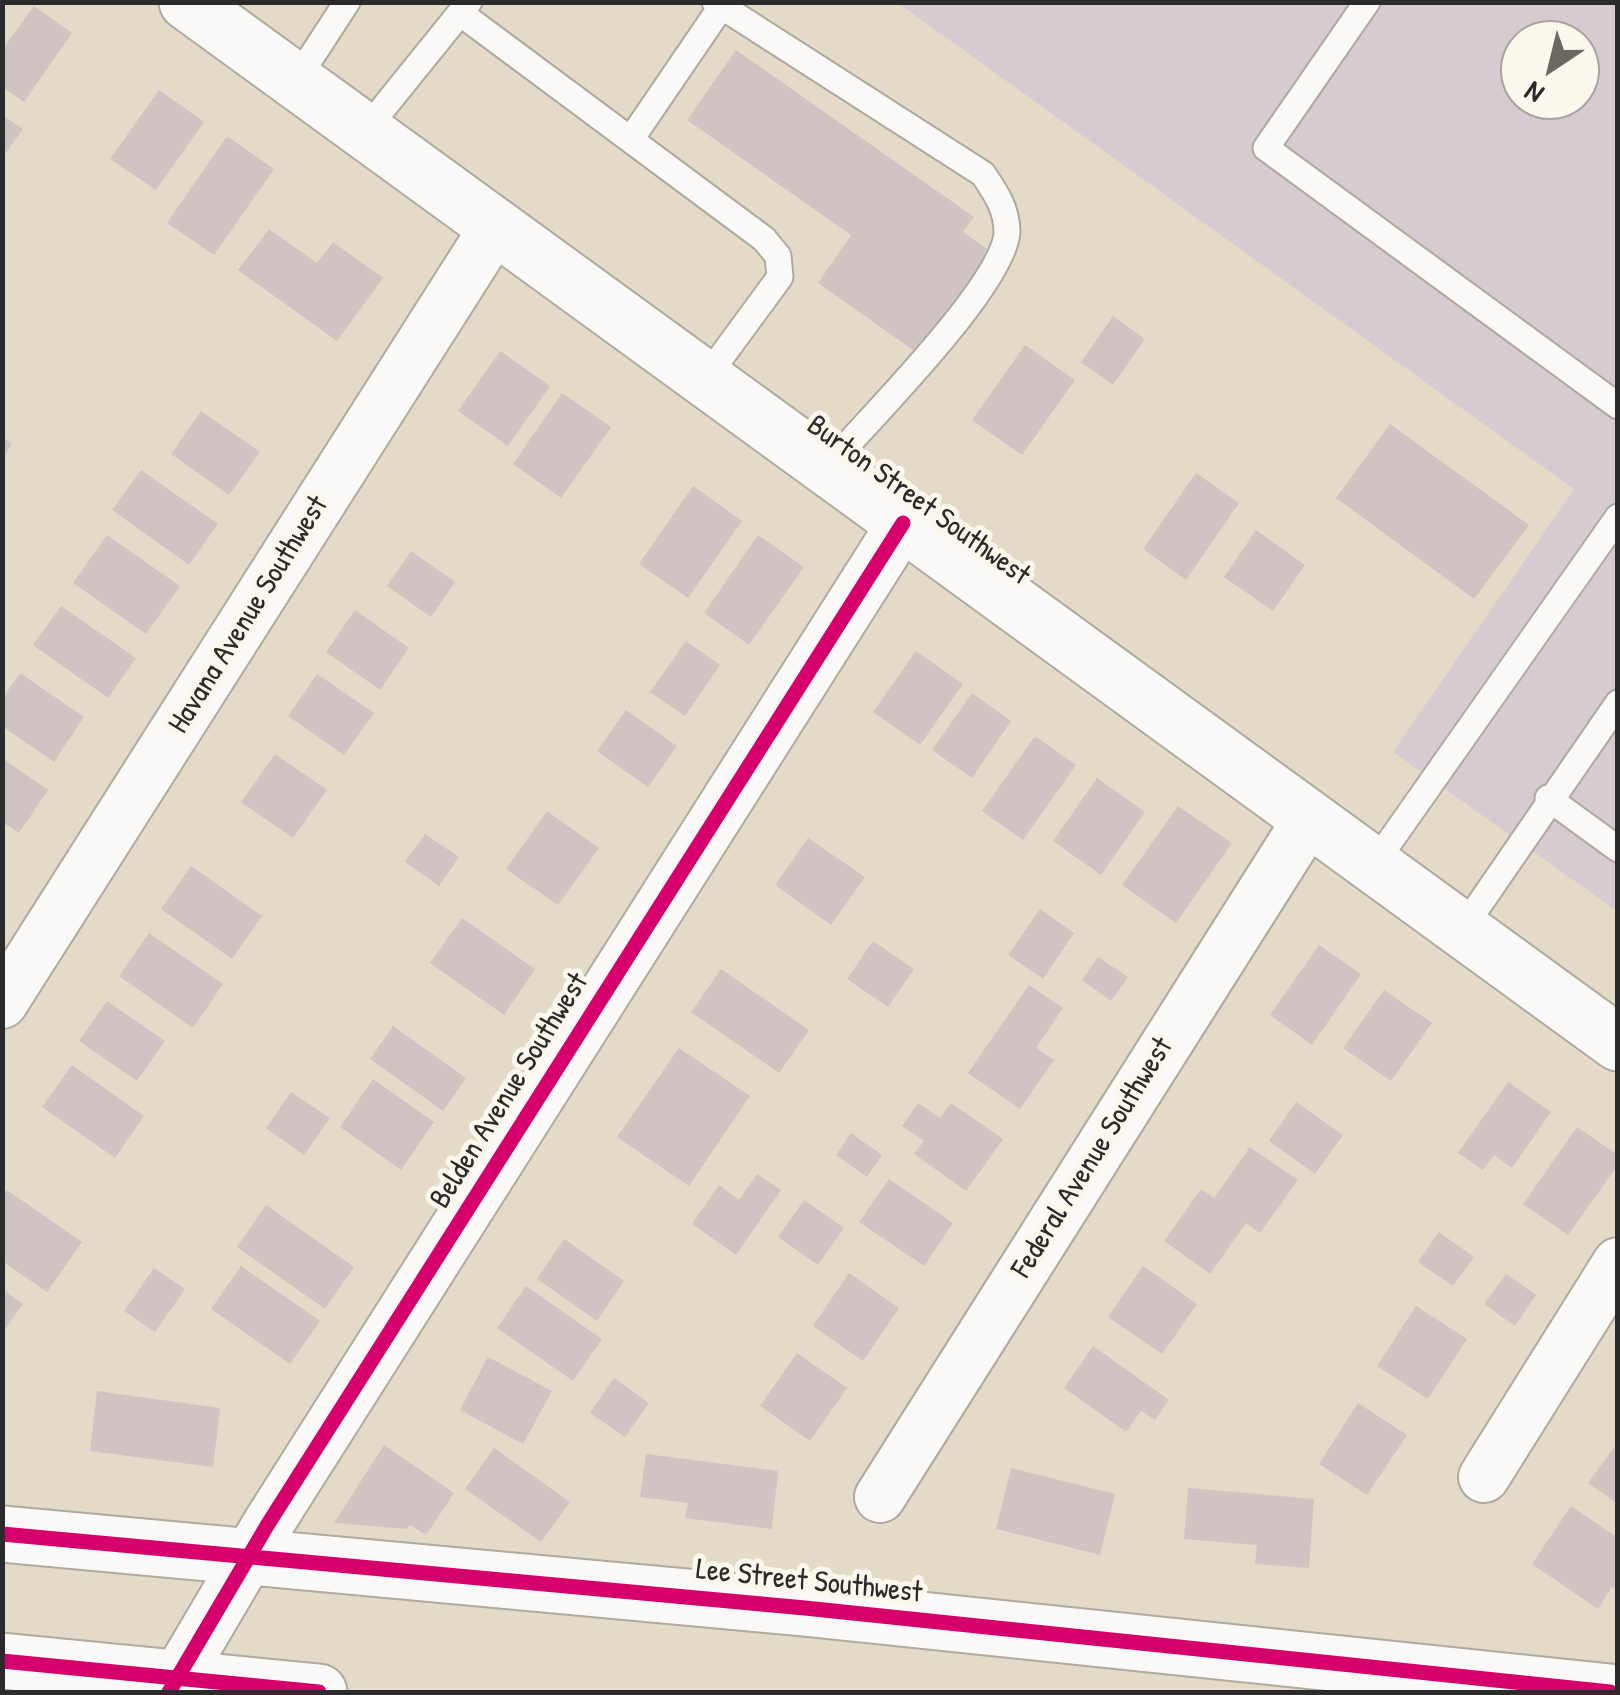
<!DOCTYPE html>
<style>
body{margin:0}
#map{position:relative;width:1620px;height:1695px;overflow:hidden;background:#e3dac7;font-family:"Patrick Hand",sans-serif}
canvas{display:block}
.frame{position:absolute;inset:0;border:5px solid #2b2b2b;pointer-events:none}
.north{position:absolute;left:1500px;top:20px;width:100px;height:100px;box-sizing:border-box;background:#fbf7ec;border:2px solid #a8a59f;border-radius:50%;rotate:215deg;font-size:28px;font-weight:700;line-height:40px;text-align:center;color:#2b2b2b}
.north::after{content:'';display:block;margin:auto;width:35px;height:45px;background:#6b6862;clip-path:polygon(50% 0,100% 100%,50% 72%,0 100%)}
</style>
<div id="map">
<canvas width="1620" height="1695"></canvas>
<div class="frame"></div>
<div class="north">N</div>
</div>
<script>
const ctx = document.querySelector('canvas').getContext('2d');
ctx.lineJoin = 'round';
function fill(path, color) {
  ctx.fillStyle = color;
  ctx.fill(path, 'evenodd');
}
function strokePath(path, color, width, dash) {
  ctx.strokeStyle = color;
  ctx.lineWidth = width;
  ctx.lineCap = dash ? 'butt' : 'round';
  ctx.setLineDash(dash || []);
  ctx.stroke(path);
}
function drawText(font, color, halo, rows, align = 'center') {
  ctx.font = font + ' "Patrick Hand",sans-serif';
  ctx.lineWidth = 10;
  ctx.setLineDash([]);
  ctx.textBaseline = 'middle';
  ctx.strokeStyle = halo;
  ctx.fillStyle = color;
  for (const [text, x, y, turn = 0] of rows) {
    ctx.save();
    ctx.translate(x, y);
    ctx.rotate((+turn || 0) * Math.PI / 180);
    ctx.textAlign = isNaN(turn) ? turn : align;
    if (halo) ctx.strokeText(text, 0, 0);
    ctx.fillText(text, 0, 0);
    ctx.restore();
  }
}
const industrial = new Path2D(`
 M898,3H1617V911L1393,752L1574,489ZM1520,40H1580V100H1520Z`);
const building = new Path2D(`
 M34,6L72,33L24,102L2,87V50Z
 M736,50L974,217L963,232L995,255L923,357L818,283L851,235L687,120Z
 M159,90L204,122L156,190L110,159Z
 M2,115L23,129L2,158Z
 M227,136L274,169L214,255L167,223Z
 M269,229L317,263L333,242L383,278L337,341L238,270Z
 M1113,316L1145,339L1113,385L1081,362Z
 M1025,345L1075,380L1022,455L972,420Z
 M500,351L550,386L508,446L458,411Z
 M562,393L611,427L561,498L513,464Z
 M201,411L260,452L229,495L171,454Z
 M1390,424L1529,525L1474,599L1336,498Z
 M2,437L12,444L2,458Z
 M141,470L218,524L189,565L112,510Z
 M1196,473L1239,503L1186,580L1143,549Z
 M693,486L742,521L688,598L639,564Z
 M1256,530L1305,565L1273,611L1224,577Z
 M107,535L180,586L146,634L73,583Z
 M758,535L804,567L749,645L704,613Z
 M411,551L455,582L431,617L387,586Z
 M61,606L136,658L108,698L33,645Z
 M355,610L409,648L380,690L326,652Z
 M686,641L720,665L685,716L650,692Z
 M916,651L963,684L920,745L873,712Z
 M20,673L84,717L54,762L2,726V699Z
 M317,674L374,713L344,755L288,716Z
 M972,693L1011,721L972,778L932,750Z
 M626,710L677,746L648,787L597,751Z
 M1035,736L1076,765L1023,840L982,811Z
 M275,754L327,790L293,838L241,802Z
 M2,758L48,790L19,833L2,822Z
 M1097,778L1145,812L1101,875L1053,841Z
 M1178,806L1232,843L1176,923L1122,885Z
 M547,811L599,848L558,905L506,869Z
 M425,834L459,857L439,886L405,862Z
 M808,838L865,877L831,925L775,885Z
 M191,866L262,916L232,959L161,909Z
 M1040,909L1074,933L1043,979L1008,955Z
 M462,918L535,969L504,1015L430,963Z
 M149,933L223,984L193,1028L119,976Z
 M873,941L914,969L888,1007L847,979Z
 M1319,945L1361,974L1312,1045L1270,1015Z
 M1098,957L1128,977L1111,1001L1082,980Z
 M721,969L809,1030L779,1073L691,1012Z
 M1029,985L1063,1008L1036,1048L1054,1060L1020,1109L968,1073Z
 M1384,990L1432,1023L1391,1081L1343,1048Z
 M107,1001L165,1041L137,1081L79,1041Z
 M393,1026L466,1078L443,1111L370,1059Z
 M679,1048L750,1096L689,1186L617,1137Z
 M72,1065L144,1116L115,1158L42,1107Z
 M373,1079L434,1122L401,1170L340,1127Z
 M1508,1082L1551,1112L1512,1168L1494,1155L1483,1170L1458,1153Z
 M291,1092L330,1118L304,1155L266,1128Z
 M1296,1102L1343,1135L1315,1174L1269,1141Z
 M918,1103L940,1118L951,1103L1003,1139L966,1191L914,1154L924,1141L902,1126Z
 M1577,1127L1618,1155V1165L1568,1235L1523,1204Z
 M851,1133L882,1155L867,1177L836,1155Z
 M1250,1147L1298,1180L1260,1233L1246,1223L1210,1274L1164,1241L1201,1189L1214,1198Z
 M757,1174L781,1190L736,1255L692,1224L719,1185L739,1200Z
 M889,1179L953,1223L924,1266L859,1222Z
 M7,1190L82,1242L47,1292L2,1261V1196Z
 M804,1200L844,1228L818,1265L778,1237Z
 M266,1205L354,1267L325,1309L237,1247Z
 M1439,1232L1474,1257L1453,1286L1418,1262Z
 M564,1239L624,1281L597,1321L537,1279Z
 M241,1266L320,1321L290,1364L211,1309Z
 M1143,1266L1197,1304L1162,1354L1108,1317Z
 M154,1268L185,1289L155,1332L124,1311Z
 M849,1273L899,1308L863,1361L813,1326Z
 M1506,1274L1536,1295L1515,1326L1484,1304Z
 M526,1286L602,1339L573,1381L497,1328Z
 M2,1289L23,1304L2,1333Z
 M1416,1306L1467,1339L1428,1399L1377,1366Z
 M1093,1346L1169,1400L1155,1420L1141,1411L1126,1432L1064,1388Z
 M797,1353L847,1388L810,1441L760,1406Z
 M488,1357L552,1391L523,1444L460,1410Z
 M614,1378L649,1403L625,1437L590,1413Z
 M97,1391L220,1408L213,1467L90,1451Z
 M1358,1403L1407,1435L1367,1495L1319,1464Z
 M1618,1442V1504L1588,1483Z
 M384,1445L454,1493L426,1535L410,1525L406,1529L334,1523Z
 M494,1448L570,1502L541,1542L465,1489Z
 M646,1454L778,1471L772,1529L685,1518L688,1503L640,1497Z
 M1011,1468L1115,1494L1100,1555L996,1529Z
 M1188,1488L1314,1499L1309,1568L1255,1564L1257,1545L1184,1539Z
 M1571,1506L1618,1538V1590L1612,1587L1598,1609L1532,1564Z`);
const lane = new Path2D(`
 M715,2L983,174C995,192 1006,207 1007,230C1008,281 864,425 826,468
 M1367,2L1266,148L1618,406
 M460,13L764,239L778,256L780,277L705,379
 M295,82L347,2
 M364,132L469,2
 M631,139L721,7
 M1548,798L1618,849
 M1372,867L1618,517
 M1461,931L1618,703`);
const street = new Path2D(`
 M2,1003L496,226
 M1484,1477L1618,1263
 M880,1497L1308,820
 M169,1692L268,1524L903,523`);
const secondary = new Path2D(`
 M187,2L1618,1043
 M2,1534L805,1608L1610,1692
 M2,1661L319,1692`);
const cycleway = new Path2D(`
 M2,1534L805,1608L1610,1692
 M2,1661L319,1692
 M169,1692L268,1524L903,523`);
const streetNames = [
 ["Burton Street Southwest",918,501,36],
 ["Havana Avenue Southwest",249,615,-58],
 ["Belden Avenue Southwest",510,1091,-58],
 ["Federal Avenue Southwest",1093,1158,-58],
 ["Lee Street Southwest",809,1582,6]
];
fill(industrial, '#d5cbd0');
fill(building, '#d0c4c3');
strokePath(lane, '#afa99e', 29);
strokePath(street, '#afa99e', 54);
strokePath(secondary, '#afa99e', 59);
strokePath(lane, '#fbf9f7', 25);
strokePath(street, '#fbf9f7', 50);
strokePath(secondary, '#fbf9f7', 55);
strokePath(cycleway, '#d6006c', 15);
drawText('30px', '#2b2b2b', '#fbf7ec', streetNames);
</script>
